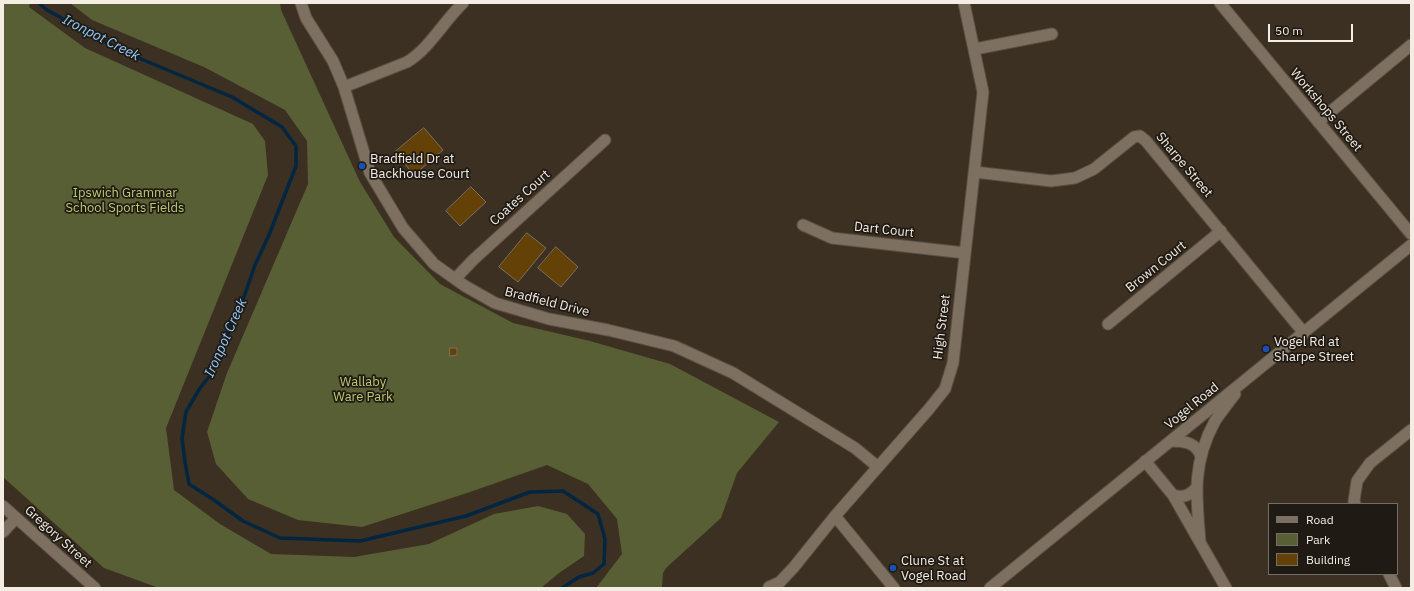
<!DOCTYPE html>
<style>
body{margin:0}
#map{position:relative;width:1414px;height:591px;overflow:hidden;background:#3c3022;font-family:"IBM Plex Sans",sans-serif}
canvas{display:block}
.frame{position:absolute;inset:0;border:4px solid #f4ede3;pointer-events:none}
.legend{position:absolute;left:1268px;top:503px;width:130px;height:72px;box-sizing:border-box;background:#1f1a13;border:1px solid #746e66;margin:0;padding:5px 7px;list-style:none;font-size:12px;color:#f4ede3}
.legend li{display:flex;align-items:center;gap:8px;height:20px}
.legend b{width:20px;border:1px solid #746e66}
.scale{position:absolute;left:1268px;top:24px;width:85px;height:18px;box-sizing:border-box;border:2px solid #f4ede3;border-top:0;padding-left:5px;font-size:12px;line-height:14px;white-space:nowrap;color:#f4ede3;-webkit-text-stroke:3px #1f1a13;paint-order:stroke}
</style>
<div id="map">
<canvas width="1414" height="591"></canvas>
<div class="frame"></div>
<ul class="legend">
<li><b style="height:5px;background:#7d7060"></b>Road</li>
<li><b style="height:11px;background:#595f34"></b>Park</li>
<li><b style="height:11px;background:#644106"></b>Building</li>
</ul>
<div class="scale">50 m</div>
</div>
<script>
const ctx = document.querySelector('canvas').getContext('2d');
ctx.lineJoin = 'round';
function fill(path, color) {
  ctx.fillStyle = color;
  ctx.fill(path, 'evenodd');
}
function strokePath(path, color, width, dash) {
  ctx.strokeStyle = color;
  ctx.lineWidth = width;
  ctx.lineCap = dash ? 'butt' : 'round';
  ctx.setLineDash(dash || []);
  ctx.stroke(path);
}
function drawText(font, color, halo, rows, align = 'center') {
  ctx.font = font + ' "IBM Plex Sans",sans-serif';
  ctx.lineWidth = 3.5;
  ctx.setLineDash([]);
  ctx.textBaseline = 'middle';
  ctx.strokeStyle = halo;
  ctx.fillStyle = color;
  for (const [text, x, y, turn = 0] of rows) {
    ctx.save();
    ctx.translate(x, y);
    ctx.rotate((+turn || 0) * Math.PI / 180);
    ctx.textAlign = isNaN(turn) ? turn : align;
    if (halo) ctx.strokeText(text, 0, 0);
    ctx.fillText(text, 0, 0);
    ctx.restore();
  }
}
const green = new Path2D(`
 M3,3H30L29,7L85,48L253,124L265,141L268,175L166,428L174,490L220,524L271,554L354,557L429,544L494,514L538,506L567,514L585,534L584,556L559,573L541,588H159L104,568L3,477Z
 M70,3H280L281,10L360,182L394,237L440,284L513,323L590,341L670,364L779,422L737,473L721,518L666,568L663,573L662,587L664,588H596L622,554L617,519L588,484L547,465L470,492L362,527L298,520L248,499L216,464L207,432L227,373L308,184L307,141L285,110L204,67L92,20Z`);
const stream = new Path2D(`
 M39,3L47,10L122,51L232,97L282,127L296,146V166L269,235L255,265L239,311L231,324L227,340L218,355L213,372L200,388L186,412L182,438L185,462L189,484L214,500L243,521L280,538L360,541L466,516L530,492L563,491L598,514L605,539L604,564L593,573L579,577L562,588`);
const building = new Path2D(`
 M424,128L443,150L414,175L395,152Z
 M471,187L486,202L460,226L446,211Z
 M527,233L546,248L518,282L499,267Z
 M556,247L578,267L561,287L538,268Z
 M450,348H457V355L450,356Z`);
const minor = new Path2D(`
 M301,3L306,18L333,61L344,87L370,173L403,228L434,264L465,286L495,303L549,319L608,330L674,346L733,373L855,448L878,467
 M1220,3L1411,234
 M975,49L1052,34
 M344,87L407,62C430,48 443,22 463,3
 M1318,122L1411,45
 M975,172L1051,181L1075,178L1094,169L1134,137L1140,136L1146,141L1304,333
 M803,225L832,238L965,253
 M455,279L473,260L605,140
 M1108,324L1221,231
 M1171,441C1183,441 1197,442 1201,457
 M1145,461L1173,495L1226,588
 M1173,495C1182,498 1190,496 1196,488
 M1355,504L1354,501L1357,481L1370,463L1411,430
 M835,516L894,588
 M3,532L16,518
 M1200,541C1196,496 1192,463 1215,421C1221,412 1228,403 1235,394
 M1389,574L1396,588
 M769,587L780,582L794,567L835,516L929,409L945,389L953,363L983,92L964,3
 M990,588L1411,245`);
const secondary = new Path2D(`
 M3,506L95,588`);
const markers = [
 [362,166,4,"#1a4fb4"],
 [1266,349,4,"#1a4fb4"],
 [893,568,4,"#1a4fb4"]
];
const streetNames = [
 ["Workshops Street",1326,110,50],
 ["Sharpe Street",1184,165,50],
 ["Coates Court",520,198,-42],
 ["Dart Court",884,230,6],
 ["Brown Court",1156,267,-39],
 ["Bradfield Drive",547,302,14],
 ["High Street",942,327,-83],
 ["Vogel Road",1192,406,-39],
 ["Gregory Street",58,537,42]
];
const poiNames = [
 ["Bradfield Dr at",370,159],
 ["Backhouse Court",370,174],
 ["Vogel Rd at",1274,342],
 ["Sharpe Street",1274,357],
 ["Clune St at",901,561],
 ["Vogel Road",901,576]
];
const parkNames = [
 ["Ipswich Grammar",125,193],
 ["School Sports Fields",125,208],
 ["Wallaby",363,382],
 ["Ware Park",363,397]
];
const waterNames = [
 ["Ironpot Creek",101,38,27],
 ["Ironpot Creek",226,338,-66]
];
fill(green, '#595f34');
strokePath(stream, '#002641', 3.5);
fill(building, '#644106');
strokePath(building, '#7c6f5f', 1);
strokePath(minor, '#594f42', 13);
strokePath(secondary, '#594f42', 13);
strokePath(minor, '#7d7060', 11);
strokePath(secondary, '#7d7060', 11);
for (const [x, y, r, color] of markers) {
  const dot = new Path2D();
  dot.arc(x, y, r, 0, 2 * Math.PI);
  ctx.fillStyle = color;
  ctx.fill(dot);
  strokePath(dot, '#1f1a13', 1.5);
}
drawText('13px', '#f4ede3', '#1f1a13', streetNames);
drawText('13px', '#f4ede3', '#1f1a13', poiNames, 'left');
drawText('13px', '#bdca73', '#1f1a13', parkNames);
drawText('italic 14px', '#91ccfc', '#1f1a13', waterNames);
</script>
